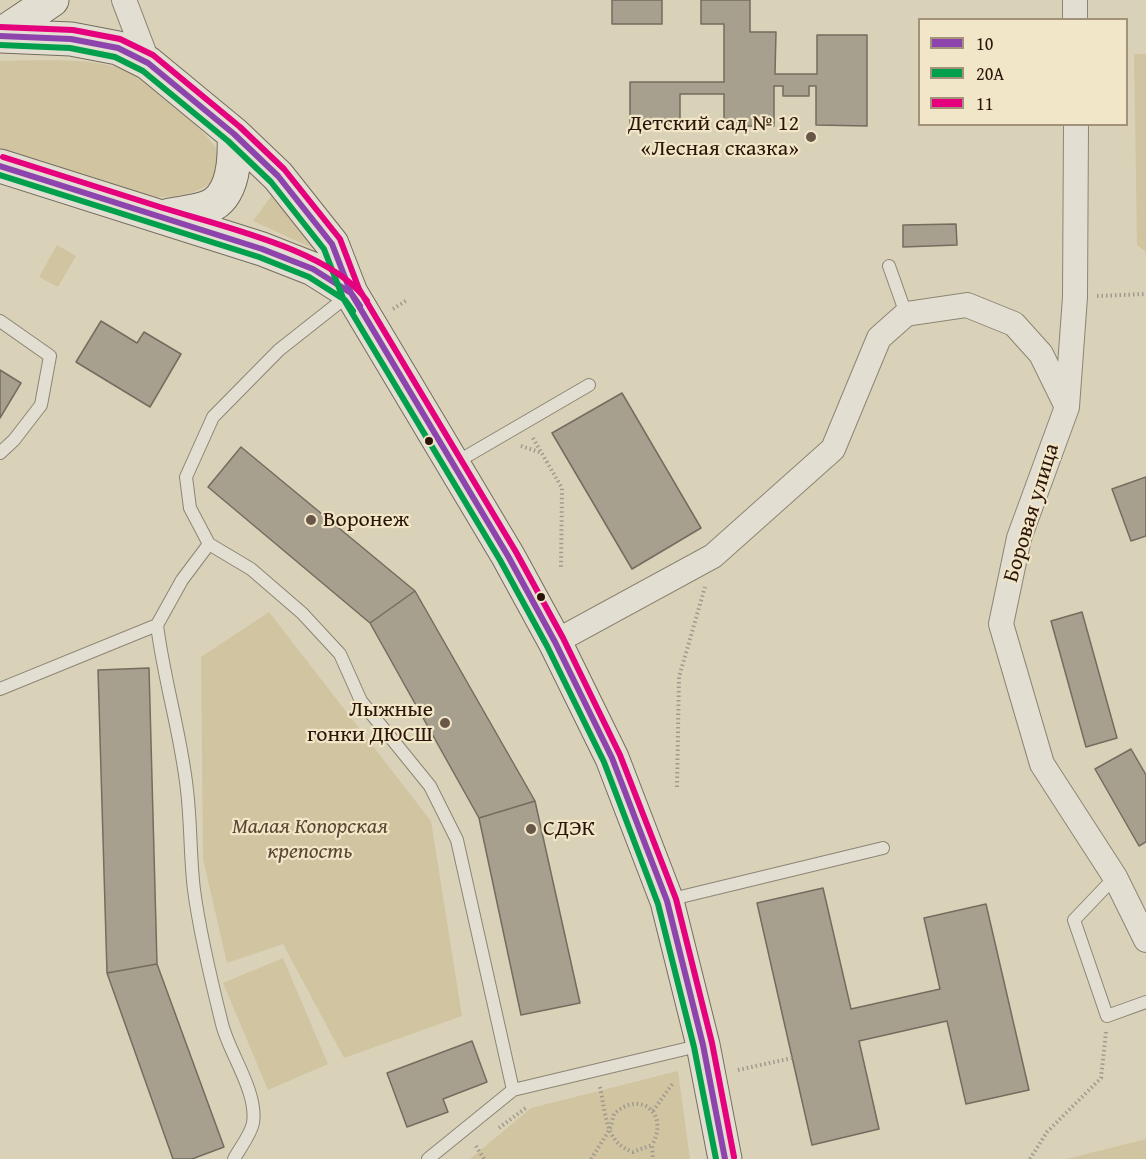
<!DOCTYPE html>
<meta charset="utf-8">
<style>
body{margin:0}
#map{position:relative;width:1146px;height:1159px;overflow:hidden;background:#dad2b8;font-family:"Gentium Book Plus",serif}
canvas{display:block}
.legend{position:absolute;left:918px;top:18px;width:210px;height:108px;box-sizing:border-box;background:#f1e6c7;border:2px solid #a2927b;margin:0;padding:8px 10px;list-style:none;font-size:18px;color:#2b150a}
.legend li{display:flex;align-items:center;gap:12px;height:30px}
.legend b{width:30px;border:2px solid #a2927b}
</style>
<div id="map">
<canvas width="1146" height="1159"></canvas>
<ul class="legend">
<li><b style="height:8px;background:#8e44ad"></b>10</li>
<li><b style="height:8px;background:#029f4d"></b>20А</li>
<li><b style="height:8px;background:#e5007d"></b>11</li>
</ul>
</div>
<script>
const ctx = document.querySelector('canvas').getContext('2d');
ctx.lineJoin = 'round';
function fill(path, color) {
  ctx.fillStyle = color;
  ctx.fill(path, 'evenodd');
}
function strokePath(path, color, width, dash) {
  ctx.strokeStyle = color;
  ctx.lineWidth = width;
  ctx.lineCap = dash ? 'butt' : 'round';
  ctx.setLineDash(dash || []);
  ctx.stroke(path);
}
function drawText(font, color, halo, rows, align = 'center') {
  ctx.font = font + ' "Gentium Book Plus",serif';
  ctx.lineWidth = 4.5;
  ctx.setLineDash([]);
  ctx.textBaseline = 'middle';
  ctx.strokeStyle = halo;
  ctx.fillStyle = color;
  for (const [text, x, y, turn = 0] of rows) {
    ctx.save();
    ctx.translate(x, y);
    ctx.rotate((+turn || 0) * Math.PI / 180);
    ctx.textAlign = isNaN(turn) ? turn : align;
    if (halo) ctx.strokeText(text, 0, 0);
    ctx.fillText(text, 0, 0);
    ctx.restore();
  }
}
const green = new Path2D(`
 M1134,54H1146V252L1137,245Z
 M0,61C40,61 84,57 123,69C143,75 215,136 220,156C228,189 180,198 157,197C142,196 124,187 109,183C73,171 36,161 0,150Z
 M272,195L314,249L253,221Z
 M57,245L76,256L58,287L39,277Z
 M269,612L431,821L462,1016L344,1058L283,944L227,963L203,859L201,657Z
 M283,958L328,1064L268,1090L223,983Z
 M678,1071L690,1159H470L531,1108Z
 M1146,1139V1159H1066Z`);
const building = new Path2D(`
 M612,0H662V24H612Z
 M701,0H750V32H776L775,74H817V35H867V126L816,125V86H809V96H783V86H774V126H724V94H680V124H630V82H724V24H701Z
 M956,224L957,245L903,247V225Z
 M101,321L137,343L144,332L181,354L150,407L76,362Z
 M0,370L21,383L0,418Z
 M622,393L701,528L632,569L552,433Z
 M241,447L415,591L370,623L208,487Z
 M1146,477V536L1131,541L1112,489Z
 M415,591L535,801L479,818L370,623Z
 M1082,612L1117,738L1086,747L1051,621Z
 M149,668L157,964L107,973L98,670Z
 M1131,749L1146,775V842L1139,846L1095,769Z
 M535,801L580,1003L521,1015L479,818Z
 M823,888L851,1009L940,989L924,918L986,904L1029,1090L966,1104L947,1021L859,1041L879,1129L812,1145L757,903Z
 M157,964L224,1147L192,1159H173L107,973Z
 M472,1041L487,1082L443,1099L448,1112L407,1127L387,1073Z`);
const path = new Path2D(`
 M1097,296L1146,294
 M393,309L407,300
 M533,438L562,488L561,568
 M521,446L542,453
 M677,787L679,677L705,587
 M738,1070L792,1058
 M600,1087C606,1114 605,1143 633,1152L652,1145L653,1159
 M653,1111L673,1083
 M499,1128L527,1107
 M476,1146L484,1159
 M591,1159L610,1129L614,1114C640,1089 670,1114 652,1145
 M1030,1159L1047,1132L1101,1078L1106,1032`);
const service = new Path2D(`
 M889,266L906,314
 M0,321L50,356L41,405L14,440L0,453
 M455,463L589,385
 M209,544L190,508L186,477L213,417L279,350L350,294
 M157,625C164,681 181,734 187,790C191,824 190,857 194,890C200,935 211,980 222,1024C229,1053 258,1092 253,1123C251,1134 240,1148 234,1159
 M0,689L157,625L182,580L209,544L251,569L302,613L340,654L361,701L430,786L457,840L513,1090L428,1159
 M1115,877L1074,920L1107,1016L1146,1002
 M668,900L883,848
 M513,1090L702,1045`);
const minor = new Path2D(`
 M124,0L148,63
 M1075,0V20
 M1076,124L1075,297L1067,407L1019,538L1001,624L1042,764L1115,877L1146,940
 M555,642L713,556L833,449L879,338L906,314L967,305L1014,324L1041,354L1066,405`);
const secondary = new Path2D(`
 M0,35L52,0
 M0,36L71,39L118,48L148,63L234,134L278,176L332,244L351,293L508,556L555,642L612,758L667,901L703,1045L725,1159
 M0,166L262,249L313,269L351,293
 M166,216C179,213 196,212 208,207C235,196 235,157 234,134`);
const bus1 = new Path2D(`
 M0,36L71,39L118,48L148,63L234,134L278,176L332,244L351,293L508,556L555,642L612,758L667,901L703,1045L725,1159
 M0,166L262,249L313,269L351,293L360,306`);
const bus2 = new Path2D(`
 M0,45L70,48L115,57L143,71L228,141L271,182L324,249L343,298L500,560L547,646L604,762L658,904L694,1047L716,1159
 M0,175L259,257L309,277L345,300L353,311`);
const bus3 = new Path2D(`
 M0,27L73,30L120,39L153,55L240,127L284,169L340,239L359,289L516,552L563,638L620,755L676,899L712,1043L734,1157
 M3,157C56,174 110,191 163,208C221,226 333,251 367,301`);
const markers = [
 [811,137,6,"#685747"],
 [429,441,5,"#2b150a"],
 [311,520,6,"#685747"],
 [541,597,5,"#2b150a"],
 [445,723,6,"#685747"],
 [531,829,6,"#685747"]
];
const poiNames = [
 ["Детский сад № 12",799,124],
 ["«Лесная сказка»",799,149],
 ["Воронеж",323,520,"left"],
 ["Лыжные",433,710],
 ["гонки ДЮСШ",433,735],
 ["СДЭК",543,829,"left"]
];
const streetNames = [
 ["Боровая улица",1032,513,-73]
];
const parkNames = [
 ["Малая Копорская",310,827],
 ["крепость",310,852]
];
fill(green, '#d1c4a1');
fill(building, '#a7a08f');
strokePath(building, '#746c5e', 1.5);
strokePath(service, '#8c8575', 14);
strokePath(minor, '#8c8575', 26);
strokePath(secondary, '#746c5e', 35);
strokePath(path, '#9f9a8f', 4, [1.5, 3]);
strokePath(service, '#e2ded1', 12);
strokePath(minor, '#e2ded1', 24);
strokePath(secondary, '#e2ded1', 33);
strokePath(bus1, '#8e44ad', 6);
strokePath(bus2, '#029f4d', 6);
strokePath(bus3, '#e5007d', 6);
for (const [x, y, r, color] of markers) {
  const dot = new Path2D();
  dot.arc(x, y, r, 0, 2 * Math.PI);
  ctx.fillStyle = color;
  ctx.fill(dot);
  strokePath(dot, '#f1e6c7', 2);
}
drawText('22px', '#2b150a', '#f1e6c7', poiNames, 'right');
drawText('22px', '#2b150a', '#f1e6c7', streetNames);
drawText('italic 22px', '#5a4632', '#f1e6c7', parkNames);
</script>
